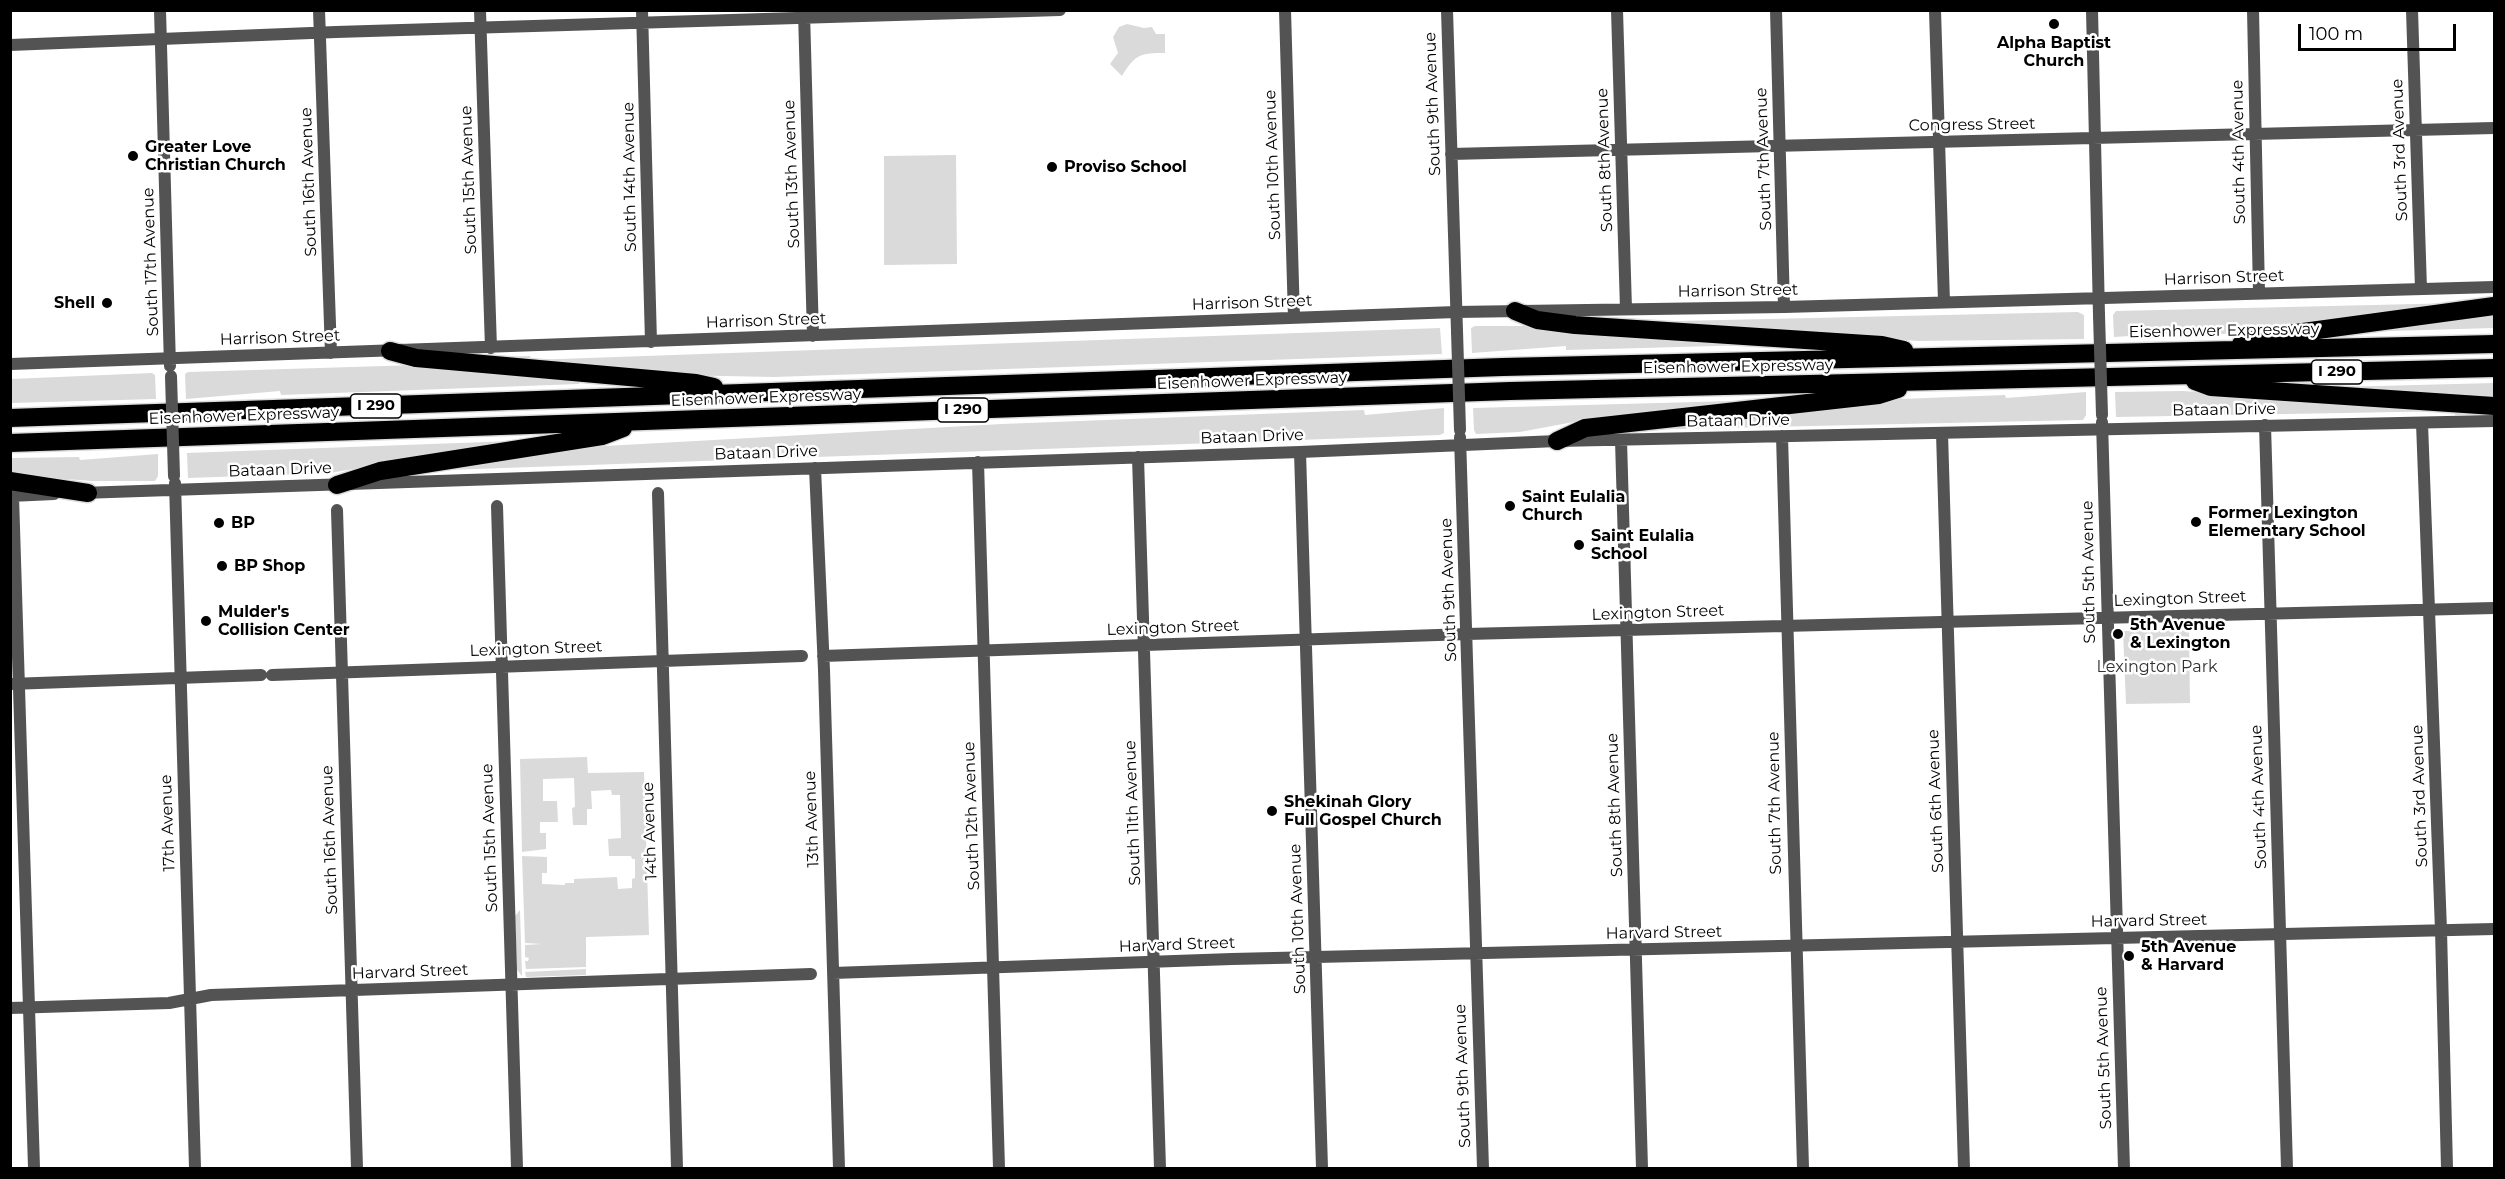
<!DOCTYPE html>
<style>
body{margin:0}
#map{position:relative;width:2505px;height:1179px;overflow:hidden;background:#fff;font-family:Montserrat,sans-serif}
canvas{display:block}
.frame{position:absolute;inset:0;border:12px solid #000;pointer-events:none}
.scale{position:absolute;left:2298px;top:24px;width:158px;height:27px;box-sizing:border-box;border:3px solid #000;border-top:0;padding-left:8px;font-size:18px;line-height:21px;white-space:nowrap;color:#000;-webkit-text-stroke:4px #fff;paint-order:stroke}
</style>
<div id="map">
<canvas width="2505" height="1179"></canvas>
<div class="frame"></div>
<div class="scale">100 m</div>
</div>
<script>
const ctx = document.querySelector('canvas').getContext('2d');
ctx.lineJoin = 'round';
function fill(path, color) {
  ctx.fillStyle = color;
  ctx.fill(path, 'evenodd');
}
function strokePath(path, color, width, dash) {
  ctx.strokeStyle = color;
  ctx.lineWidth = width;
  ctx.lineCap = dash ? 'butt' : 'round';
  ctx.setLineDash(dash || []);
  ctx.stroke(path);
}
function drawText(font, color, halo, rows, align = 'center') {
  ctx.font = font + ' Montserrat,sans-serif';
  ctx.lineWidth = 5;
  ctx.setLineDash([]);
  ctx.textBaseline = 'middle';
  ctx.strokeStyle = halo;
  ctx.fillStyle = color;
  for (const [text, x, y, turn = 0] of rows) {
    ctx.save();
    ctx.translate(x, y);
    ctx.rotate((+turn || 0) * Math.PI / 180);
    ctx.textAlign = isNaN(turn) ? turn : align;
    if (halo) ctx.strokeText(text, 0, 0);
    ctx.fillText(text, 0, 0);
    ctx.restore();
  }
}
const green = new Path2D(`
 M1127,24L1144,28L1152,27L1156,34H1165V53C1141,53 1135,54 1122,76L1110,64L1118,53L1113,37L1119,27Z
 M956,155L957,264L884,265V156Z
 M2494,299L2262,331L2209,335L2208,331L2114,337L2113,315L2116,311L2459,303L2460,300Z
 M2078,312L2084,315V339L1919,341L1586,321L1633,319L1634,322Z
 M2494,312V328L2355,332Z
 M1475,326H1528L1755,345L1566,350V346L1472,353L1471,328Z
 M1440,328L1442,354L774,377L674,375L472,358L530,356L531,360Z
 M417,365L579,378V384L281,395L280,391L186,399L185,374L188,372Z
 M152,373L155,375L156,399L11,403V379Z
 M2494,383V400L2339,387Z
 M2183,391L2494,414L2455,415V411L2116,417L2115,392Z
 M2086,392V415L2083,420L1630,430V434H1587L1614,429L1900,399L2005,395L2006,398Z
 M1771,400L1584,420L1520,432L1476,434L1474,430L1473,408Z
 M1444,408V433L1440,435L419,471L418,475L382,476L551,449L1002,424L1364,410L1365,415Z
 M513,441L330,473L188,478L187,453Z
 M158,454V476L155,481H92L11,475L10,458L79,457L80,460Z
 M2189,630L2190,703L2126,704L2123,631Z
 M587,757L588,773L644,772L649,935L586,937V967L526,969L525,961H528L529,958L525,957V945L542,944L525,943L522,856L547,857V873H542V884L565,885V883H574V879L617,877L618,889L632,888V879L635,878V859H632L631,856H609L608,839L621,838L620,795H612L611,790L591,791L592,809H587V825H573L572,808L575,807L574,778L543,779V801H557L558,822H540V833H546V849L522,852L520,759Z
 M520,910L522,976L517,970L515,916Z
 M586,969V975L526,977L525,972Z`);
const minor = new Path2D(`
 M160,10L170,366
 M319,10L331,353
 M480,10L491,348
 M642,10L651,342
 M1285,10L1294,318
 M1447,10L1457,331
 M1617,10L1626,309
 M1776,10L1784,307
 M1935,10L1944,302
 M2092,10L2099,315
 M2253,10L2259,293
 M2412,10L2421,289
 M804,12L813,336
 M10,45L336,32L1060,10
 M1451,154L2494,128
 M10,364L1456,312L1784,307L2494,287
 M2102,422L2124,1168
 M2422,423L2441,930L2447,1168
 M2265,425L2287,1168
 M1942,433L1964,1168
 M1782,436L1803,1168
 M1460,437L1483,1168
 M1621,440L1642,1168
 M1300,452L1322,1168
 M1138,457L1160,1168
 M978,462L999,1168
 M815,468L824,670L839,1168
 M175,483L195,1168
 M81,493L1300,452L1557,441L2494,421
 M658,493L677,1168
 M10,496L54,494
 M13,496L34,1168
 M497,506L517,1168
 M337,510L357,1168
 M823,656L1467,634L2494,608
 M272,675L802,656
 M10,684L261,675
 M833,973L1232,959L2494,929
 M10,1008L169,1003L211,995L811,974`);
const highway = new Path2D(`
 M1515,311L1537,320L1575,325L1882,345L1904,350
 M2241,344L2259,338L2494,306
 M390,351L416,358L696,383L714,387
 M2195,381L2211,387L2494,406
 M10,418L1503,367L2494,344
 M1557,441L1585,428L1879,395L1898,389
 M10,443L1510,391L2494,368
 M10,481L88,493
 M337,485L380,471L602,436L623,428`);
const minorBridge = new Path2D(`
 M2099,315L2102,415
 M1457,331L1460,430
 M171,376L174,476`);
const markers = [
 [2054,24,6,"#000"],
 [133,156,6,"#000"],
 [1052,167,6,"#000"],
 [107,303,6,"#000"],
 [1510,506,6,"#000"],
 [2196,522,6,"#000"],
 [219,523,6,"#000"],
 [1579,545,6,"#000"],
 [222,566,6,"#000"],
 [206,621,6,"#000"],
 [2118,634,6,"#000"],
 [1272,811,6,"#000"],
 [2129,956,6,"#000"]
];
const shields = [
 [2337,372,51],
 [376,406,51],
 [963,410,51]
];
const shieldNames = [
 ["I 290",2337,372],
 ["I 290",376,406],
 ["I 290",963,410]
];
const poiNames = [
 ["Alpha Baptist",2054,43,"center"],
 ["Church",2054,61,"center"],
 ["Greater Love",145,147],
 ["Christian Church",145,165],
 ["Proviso School",1064,167],
 ["Shell",95,303,"right"],
 ["Saint Eulalia",1522,497],
 ["Church",1522,515],
 ["Former Lexington",2208,513],
 ["Elementary School",2208,531],
 ["BP",231,523],
 ["Saint Eulalia",1591,536],
 ["School",1591,554],
 ["BP Shop",234,566],
 ["Mulder's",218,612],
 ["Collision Center",218,630],
 ["5th Avenue",2130,625],
 ["& Lexington",2130,643],
 ["Shekinah Glory",1284,802],
 ["Full Gospel Church",1284,820],
 ["5th Avenue",2141,947],
 ["& Harvard",2141,965]
];
const streetNames = [
 ["South 9th Avenue",1433,104,-92],
 ["Congress Street",1972,125,-1],
 ["South 3rd Avenue",2400,150,-92],
 ["South 4th Avenue",2239,152,-91],
 ["South 7th Avenue",1764,159,-92],
 ["South 8th Avenue",1605,160,-92],
 ["South 10th Avenue",1273,165,-92],
 ["South 13th Avenue",792,174,-92],
 ["South 14th Avenue",630,177,-91],
 ["South 15th Avenue",469,180,-92],
 ["South 16th Avenue",309,182,-92],
 ["South 17th Avenue",151,262,-92],
 ["Harrison Street",2224,278,-2],
 ["Harrison Street",1738,291,-1],
 ["Harrison Street",1252,303,-2],
 ["Harrison Street",766,321,-2],
 ["Eisenhower Expressway",2224,331,-1],
 ["Harrison Street",280,338,-2],
 ["Eisenhower Expressway",1738,367,-1],
 ["Eisenhower Expressway",1252,381,-2],
 ["Eisenhower Expressway",766,398,-2],
 ["Bataan Drive",2224,410,-1],
 ["Eisenhower Expressway",244,416,-2],
 ["Bataan Drive",1738,421,-1],
 ["Bataan Drive",1252,437,-2],
 ["Bataan Drive",766,453,-2],
 ["Bataan Drive",280,470,-2],
 ["South 5th Avenue",2089,572,-91],
 ["South 9th Avenue",1449,590,-92],
 ["Lexington Street",2180,599,-2],
 ["Lexington Street",1658,613,-2],
 ["Lexington Street",1173,628,-2],
 ["Lexington Street",536,649,-2],
 ["South 3rd Avenue",2420,796,-92],
 ["South 4th Avenue",2259,797,-92],
 ["South 6th Avenue",1936,801,-92],
 ["South 7th Avenue",1775,803,-91],
 ["South 8th Avenue",1615,805,-92],
 ["South 11th Avenue",1133,813,-92],
 ["South 12th Avenue",972,816,-92],
 ["13th Avenue",812,819,-92],
 ["17th Avenue",168,823,-92],
 ["14th Avenue",650,831,-92],
 ["South 15th Avenue",490,838,-92],
 ["South 16th Avenue",330,840,-92],
 ["South 10th Avenue",1298,919,-92],
 ["Harvard Street",2149,921,-1],
 ["Harvard Street",1664,933,-1],
 ["Harvard Street",1177,945,-2],
 ["Harvard Street",410,972,-2],
 ["South 5th Avenue",2104,1058,-92],
 ["South 9th Avenue",1463,1076,-92]
];
const parkNames = [
 ["Lexington Park",2157,667]
];
fill(green, '#dadada');
strokePath(highway, '#dbdbdb', 21);
strokePath(minor, '#535353', 12);
strokePath(highway, '#000', 18);
strokePath(minorBridge, '#535353', 12);
for (const [x, y, r, color] of markers) {
  const dot = new Path2D();
  dot.arc(x, y, r, 0, 2 * Math.PI);
  ctx.fillStyle = color;
  ctx.fill(dot);
  strokePath(dot, '#fff', 2);
}
for (const [x, y, w] of shields) {
  const box = new Path2D();
  box.roundRect(x - w / 2, y - 12, w, 24, 4.5);
  ctx.fillStyle = '#fff';
  ctx.fill(box);
  strokePath(box, '#000', 1.5);
}
drawText('bold 15px', '#000', null, shieldNames);
drawText('bold 16px', '#000', '#fff', poiNames, 'left');
drawText('16px', '#000', '#fff', streetNames);
drawText('16px', '#313131', '#fff', parkNames);
</script>
